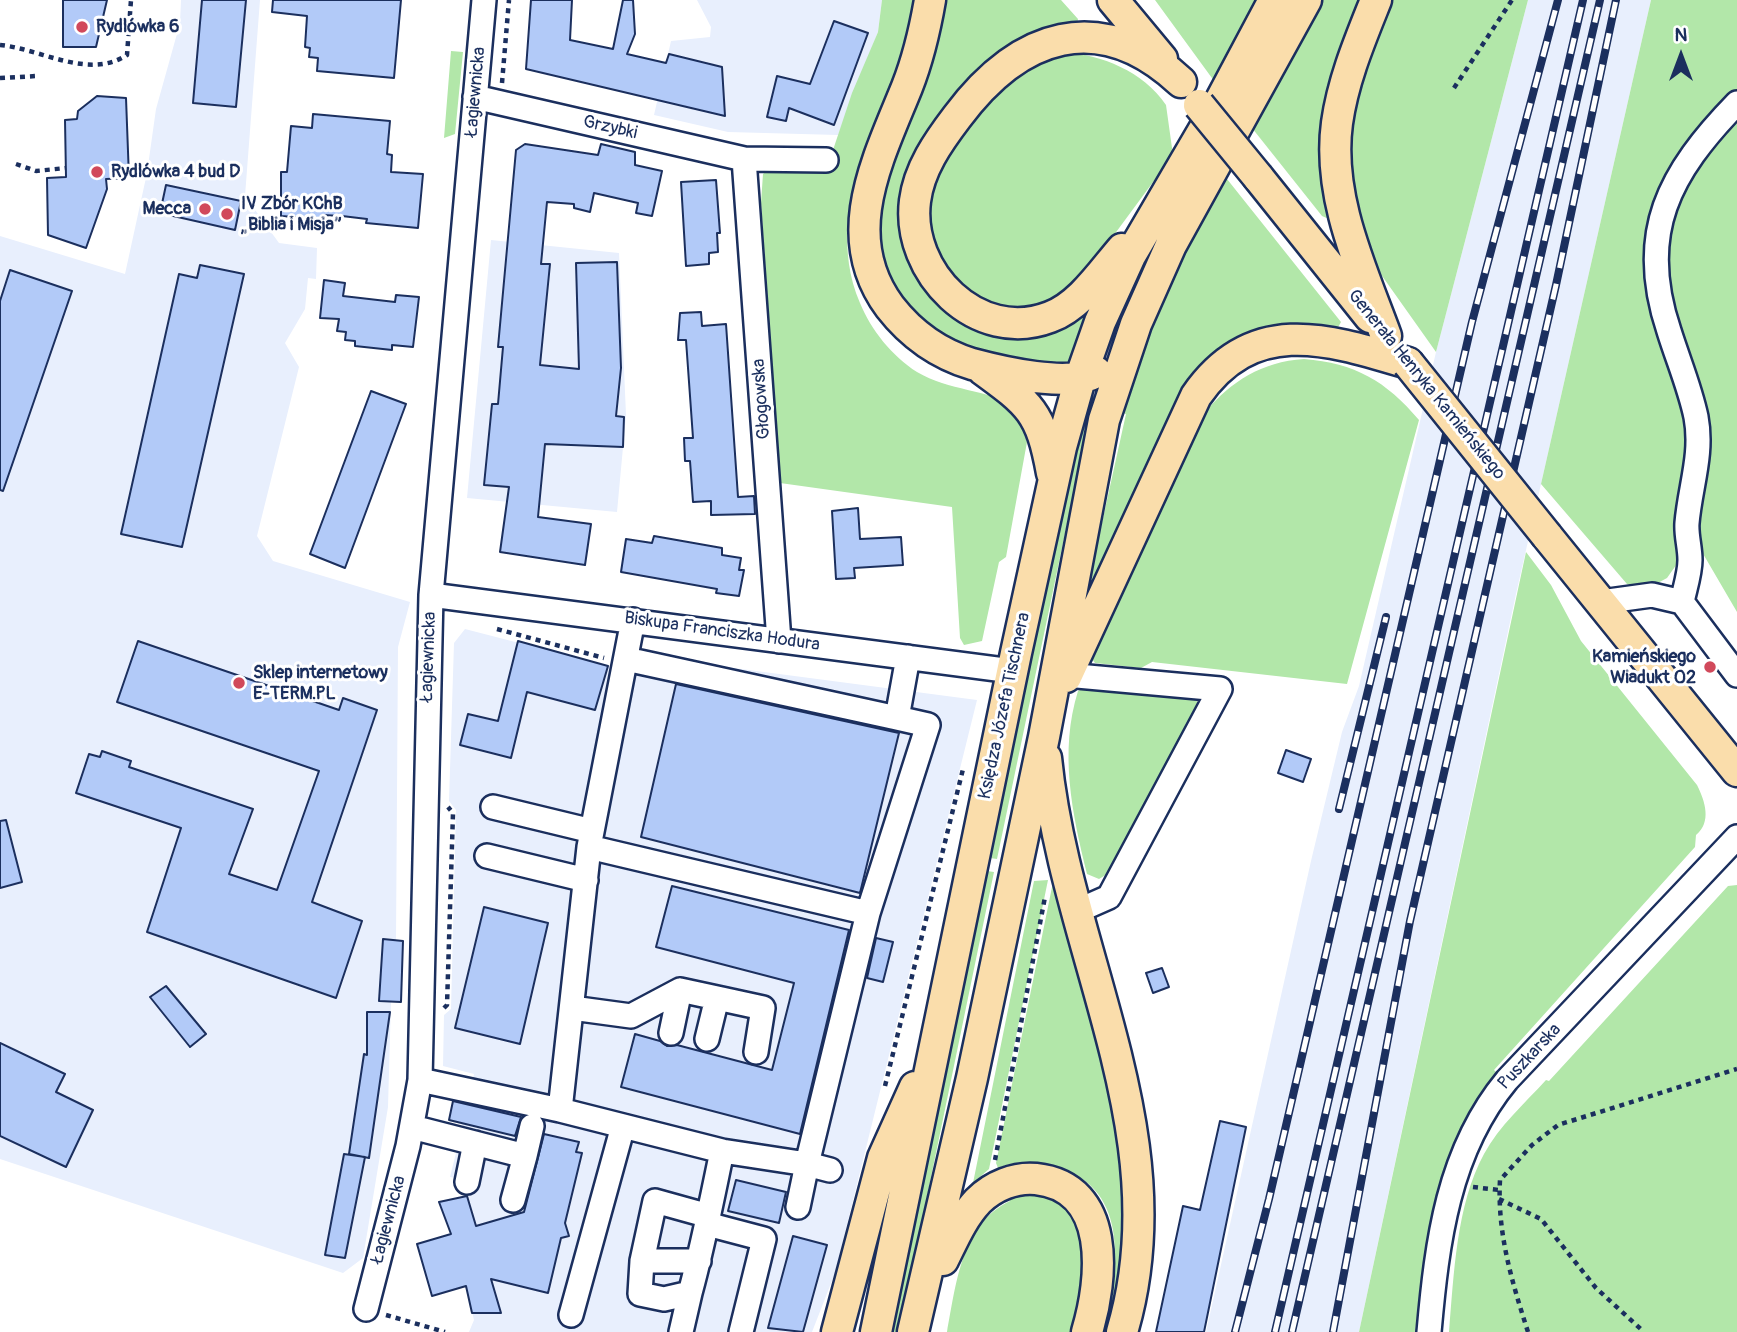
<!DOCTYPE html>
<meta charset="utf-8">
<style>
body{margin:0}
#map{position:relative;width:1737px;height:1332px;overflow:hidden;background:#fff;font-family:Pangolin,sans-serif}
canvas{display:block}
.north{position:absolute;left:1646px;top:21px;width:70px;height:70px;-webkit-text-stroke:5px #fff;paint-order:stroke;rotate:0deg;font-size:19px;font-weight:700;line-height:28px;text-align:center;color:#1b2f5e}
.north::after{content:'';display:block;margin:auto;width:24px;height:32px;background:#1b2f5e;clip-path:polygon(50% 0,100% 100%,50% 72%,0 100%)}
</style>
<div id="map">
<canvas width="1737" height="1332"></canvas>
<div class="north">N</div>
</div>
<script>
const ctx = document.querySelector('canvas').getContext('2d');
ctx.lineJoin = 'round';
function fill(path, color) {
  ctx.fillStyle = color;
  ctx.fill(path, 'evenodd');
}
function strokePath(path, color, width, dash) {
  ctx.strokeStyle = color;
  ctx.lineWidth = width;
  ctx.lineCap = dash ? 'butt' : 'round';
  ctx.setLineDash(dash || []);
  ctx.stroke(path);
}
function drawText(font, color, halo, rows, align = 'center') {
  ctx.font = font + ' Pangolin,sans-serif';
  ctx.lineWidth = 6;
  ctx.setLineDash([]);
  ctx.textBaseline = 'middle';
  ctx.strokeStyle = halo;
  ctx.fillStyle = color;
  for (const [text, x, y, turn = 0] of rows) {
    ctx.save();
    ctx.translate(x, y);
    ctx.rotate((+turn || 0) * Math.PI / 180);
    ctx.textAlign = isNaN(turn) ? turn : align;
    if (halo) ctx.strokeText(text, 0, 0);
    ctx.fillText(text, 0, 0);
    ctx.restore();
  }
}
const built = new Path2D(`
 M181,0H260L245,196L279,243L317,248L316,279L308,278L305,309L285,343L299,367L257,536L273,561L410,602L398,647L396,940H382L379,999L391,1001L388,1107L363,1258L343,1273L0,1159V236L125,274L147,173L156,109L180,23Z
 M697,0H882L878,32L838,135L728,132L654,115L671,41L710,37L711,27Z
 M1528,0H1651L1516,594L1359,1332H1206L1311,861L1342,732L1359,686L1436,352Z
 M491,240L619,253L626,415L617,512L467,498Z
 M465,629L608,666L650,657L977,700L835,1273L812,1332H469L474,1320L466,1286L432,1296L417,1244L451,1234L439,1201L442,1204L465,1197L461,1179L450,1177L463,1125L449,1120L454,1100L467,1103L474,1074L443,1066L444,1015L451,1009L456,810L449,801L454,643Z`);
const green = new Path2D(`
 M882,0H916C901,102 816,197 860,303C871,330 892,356 917,372C949,391 987,389 1017,407L1012,413L1023,428L1027,442L1006,557L999,562L982,641L964,645L960,638L952,507L780,483L761,203L763,174L768,169L827,168L852,93L878,32Z
 M942,0H1061L1078,19L1077,24L1045,30L1028,37L901,199C895,249 918,294 960,320L1089,310L1068,363C1051,365 991,353 970,347C920,332 879,283 878,229C878,193 891,160 902,126C915,84 929,42 942,0Z
 M1155,0H1258L1217,85Z
 M1321,0H1362L1323,178L1329,219L1322,216L1252,128Z
 M1386,0H1528L1436,352L1380,273L1356,225L1347,173L1351,96Z
 M1651,0H1737V93L1654,204L1690,421L1679,561L1667,578L1654,585L1635,587L1627,584L1541,484Z
 M451,51L463,52L455,134L444,138Z
 M1063,52C1102,55 1143,71 1166,105L1173,155L1080,281L1057,300L1010,312L953,288L922,217L951,139L1016,72Z
 M1737,113V612L1695,540L1701,479L1663,258L1679,189Z
 M1223,174L1341,322L1336,331L1230,346L1093,597L1086,595L1126,414L1119,412L1150,320Z
 M1304,359C1355,363 1386,381 1419,420L1347,684L1152,662L1141,668L1095,663L1092,659L1205,412C1232,381 1261,362 1304,359Z
 M1081,426L1087,428L997,859L990,858Z
 M1526,552L1551,585L1581,641L1697,785C1705,801 1712,822 1696,835L1695,847L1494,1070L1497,1073C1436,1158 1430,1233 1415,1332H1359Z
 M1082,689L1138,695L1139,689L1185,694L1198,702L1109,873L1099,879L1087,874C1072,813 1059,752 1078,691Z
 M987,871L994,872L899,1332H892Z
 M1048,880L989,1169L973,1183L1034,881Z
 M1053,882L1111,1088L1121,1138L1126,1234L1108,1332H1102C1118,1273 1133,1189 1056,1167C1038,1161 1016,1160 998,1168L996,1163Z
 M1737,885V1332H1449C1454,1275 1456,1205 1484,1154C1499,1126 1525,1103 1546,1080L1549,1081L1728,886Z
 M1017,1192L1045,1193L1072,1209L1088,1252L1077,1332H947C956,1285 961,1224 1010,1201L1009,1195Z`);
const building = new Path2D(`
 M63,0H107L96,47H63Z
 M202,0H246L236,107L193,103Z
 M273,0H401L394,78L317,71L318,58L309,57L310,48L305,47L307,16L272,12Z
 M531,0H572L570,40L613,49L623,0H633L635,34L627,54L666,63L669,54L722,67L725,116L526,69Z
 M834,21L868,33L834,125L789,108L786,121L767,117L777,76L810,84Z
 M97,96L126,98L129,178L106,179L107,189L86,248L48,235L47,178L66,177L65,120L77,119L78,111Z
 M313,114L390,121L387,154L392,155L391,172L423,174L418,228L366,223L367,219L342,216L322,215L321,219L281,216V172H287L291,126L312,128Z
 M525,144L598,155L601,144L635,152V165L662,171L652,216L636,213L638,203L594,193L590,212L574,208V204L547,202L541,264H550L540,365L579,369L576,263L617,262L621,368L616,416L624,417L623,447L545,444L538,517L591,524L585,565L500,552L509,487L484,485L492,404H498L503,347H498L516,150Z
 M716,180L720,233H717L718,252L709,253V264L686,266L681,182Z
 M166,185L241,201L235,230L160,213Z
 M200,265L244,274L182,547L121,534L179,274L197,278Z
 M10,270L72,291L3,491L0,490V301Z
 M324,280L345,283L343,296L395,302L396,295L419,297L413,347L392,345V350L355,346V341L345,340L346,332L337,331L339,319L320,318Z
 M701,312L702,326L726,324L738,497L754,496L755,514L711,515V501L693,502L690,461H685L684,438H693L686,340H678L680,313Z
 M371,391L406,404L345,568L310,554Z
 M858,508L860,539L901,537L903,565L854,568L855,578L836,579L832,511Z
 M654,536L722,548V555L741,558L739,570H744L739,596L716,593L717,589L621,572L626,539L652,543Z
 M138,641L339,710L343,698L377,710L312,902L362,921L336,998L147,932L181,828L76,793L89,754L100,757L102,751L131,761L129,767L253,809L229,874L277,890L319,771L117,702Z
 M518,641L608,666L595,710L527,692L511,758L460,745L468,714L498,721Z
 M676,684L899,733L860,893L641,837Z
 M1286,750L1311,759L1303,782L1278,773Z
 M6,820L22,882L0,888V821Z
 M672,886L849,930L800,1134L621,1087L635,1034L660,1041L667,1046L677,1045L772,1070L794,983L656,947Z
 M484,907L548,923L520,1044L455,1028Z
 M876,938L893,942L883,982L867,978Z
 M383,939L403,941L401,1002L379,1001Z
 M1162,968L1169,987L1153,993L1146,973Z
 M166,986L206,1034L190,1047L150,997Z
 M367,1012H390L369,1158L349,1154L364,1054L367,1055Z
 M0,1043L65,1074L56,1092L93,1110L66,1167L0,1136Z
 M453,1101L521,1117L515,1136L449,1120Z
 M1220,1121L1246,1127L1204,1332H1156L1183,1206L1200,1210Z
 M544,1134L579,1142L576,1152L582,1153L565,1223L569,1236L561,1238L548,1293L491,1279L501,1313H472L466,1286L432,1296L417,1244L451,1234L439,1202L467,1196L476,1226L524,1212Z
 M344,1154L365,1157L345,1258L325,1255Z
 M736,1180L786,1192L779,1223L728,1211Z
 M793,1236L827,1245L803,1332L768,1328Z`);
const path = new Path2D(`
 M0,45C42,49 88,80 127,55L131,0
 M0,78L37,76
 M502,83L509,0
 M1454,88L1512,0
 M16,164L36,171L66,168
 M497,629L604,658
 M444,1008L447,1005L453,813L448,807
 M885,1086L963,769
 M995,1160L1045,897
 M1473,1187L1499,1190
 M1499,1199L1541,1219L1596,1288L1644,1332
 M386,1315L445,1332
 M1528,1332C1512,1282 1497,1233 1500,1180L1532,1145L1558,1125L1737,1069`);
const minor = new Path2D(`
 M475,97L744,159L826,160
 M744,159L779,641
 M431,595L1012,671
 M1601,602L1652,595L1682,602L1737,675
 M1682,602C1685,588 1690,573 1690,560C1690,547 1686,535 1687,523C1690,487 1703,454 1696,417C1690,388 1678,360 1669,331C1636,233 1669,173 1737,103
 M626,659L897,718
 M1066,675L1220,689L1109,897L1075,912
 M493,807L592,831
 M589,847L868,913L807,1164L722,1151
 M487,856L586,880
 M868,913L928,725L897,718L908,657
 M680,990L717,998L707,1039
 M717,998L763,1008L756,1052
 M572,1008L631,1016L680,990L671,1033
 M420,1080L560,1110L722,1151C712,1199 703,1246 690,1293L664,1299L640,1294L642,1261L655,1201L709,1216
 M560,1110L589,847L633,620
 M412,1127L525,1156L513,1200
 M525,1156L532,1126
 M467,1182L475,1143
 M798,1207L807,1164L830,1170
 M707,1224L764,1239L741,1332
 M642,1261H699
 M366,1309L408,1146L420,1080L431,595L484,0
 M571,1315L623,1126
 M681,1332L690,1293
 M1429,1332C1437,1242 1448,1151 1507,1080L1737,837`);
const major = new Path2D(`
 M930,0C925,29 918,59 907,87C878,159 837,236 890,307C911,334 939,354 972,364C1002,372 1069,388 1096,372
 M1113,0L1162,59
 M1376,0C1360,40 1343,80 1337,123C1327,196 1361,268 1386,336
 M1258,177L1370,317
 M1122,249C1102,272 1080,306 1050,317C977,345 906,272 915,201C919,169 938,142 957,117C1019,34 1099,6 1181,82
 M982,369C1030,404 1041,412 1052,473
 M1547,536L1737,771
 M1066,677L1196,396C1253,314 1328,339 1408,363
 M1046,758C1065,952 1181,1135 1122,1332
 M943,1260C953,1240 962,1218 978,1201C993,1186 1015,1177 1036,1179C1112,1187 1103,1279 1087,1332
 M837,1332L883,1158L915,1087
 M876,1332L1016,653L1061,447L1080,379L1100,322L1130,256L1216,109L1274,0
 M913,1332L972,1078L1044,737L1104,420L1136,324L1171,245L1306,0`);
const rail = new Path2D(`
 M1339,809L1386,617
 M1235,1332L1269,1199L1472,322L1558,0
 M1275,1332L1583,0
 M1292,1332L1600,0
 M1333,1332L1410,921L1556,285L1616,0`);
const majorBridge = new Path2D(`
 M1199,105L1258,177
 M1408,363L1547,536`);
const markers = [
 [82,27,7,"#d1495b"],
 [97,172,7,"#d1495b"],
 [205,209,7,"#d1495b"],
 [227,214,7,"#d1495b"],
 [1710,667,7,"#d1495b"],
 [239,683,7,"#d1495b"]
];
const poiNames = [
 ["Rydlówka 6",96,27],
 ["Rydlówka 4 bud D",111,172],
 ["IV Zbór KChB",241,204],
 ["„Biblia i Misja”",241,225],
 ["Mecca",191,209,"right"],
 ["Kamieńskiego",1696,657,"right"],
 ["Wiadukt 02",1696,678,"right"],
 ["Sklep internetowy",253,673],
 ["E-TERM.PL",253,694]
];
const streetNames = [
 ["Łagiewnicka",476,92,-85],
 ["Grzybki",610,128,13],
 ["Generała Henryka Kamieńskiego",1426,385,51],
 ["Głogowska",762,399,-94],
 ["Biskupa Franciszka Hodura",722,632,8],
 ["Łagiewnicka",429,657,-88],
 ["Księdza Józefa Tischnera",1005,706,-78],
 ["Puszkarska",1530,1057,-47],
 ["Łagiewnicka",389,1220,-75]
];
fill(built, '#e8effd');
fill(green, '#b2e7a9');
fill(building, '#b2caf8');
strokePath(building, '#1b2f5e', 2);
strokePath(minor, '#1b2f5e', 28);
strokePath(major, '#1b2f5e', 35);
strokePath(path, '#1b2f5e', 4.5, [5, 5]);
strokePath(minor, '#fff', 23);
strokePath(major, '#faddab', 30);
strokePath(rail, '#1b2f5e', 8);
strokePath(rail, '#fff', 5, [16]);
strokePath(majorBridge, '#1b2f5e', 35, []);
strokePath(majorBridge, '#faddab', 30);
for (const [x, y, r, color] of markers) {
  const dot = new Path2D();
  dot.arc(x, y, r, 0, 2 * Math.PI);
  ctx.fillStyle = color;
  ctx.fill(dot);
  strokePath(dot, '#fff', 2.5);
}
drawText('bold 18px', '#1b2f5e', '#fff', poiNames, 'left');
drawText('18px', '#1b2f5e', '#fff', streetNames);
</script>
